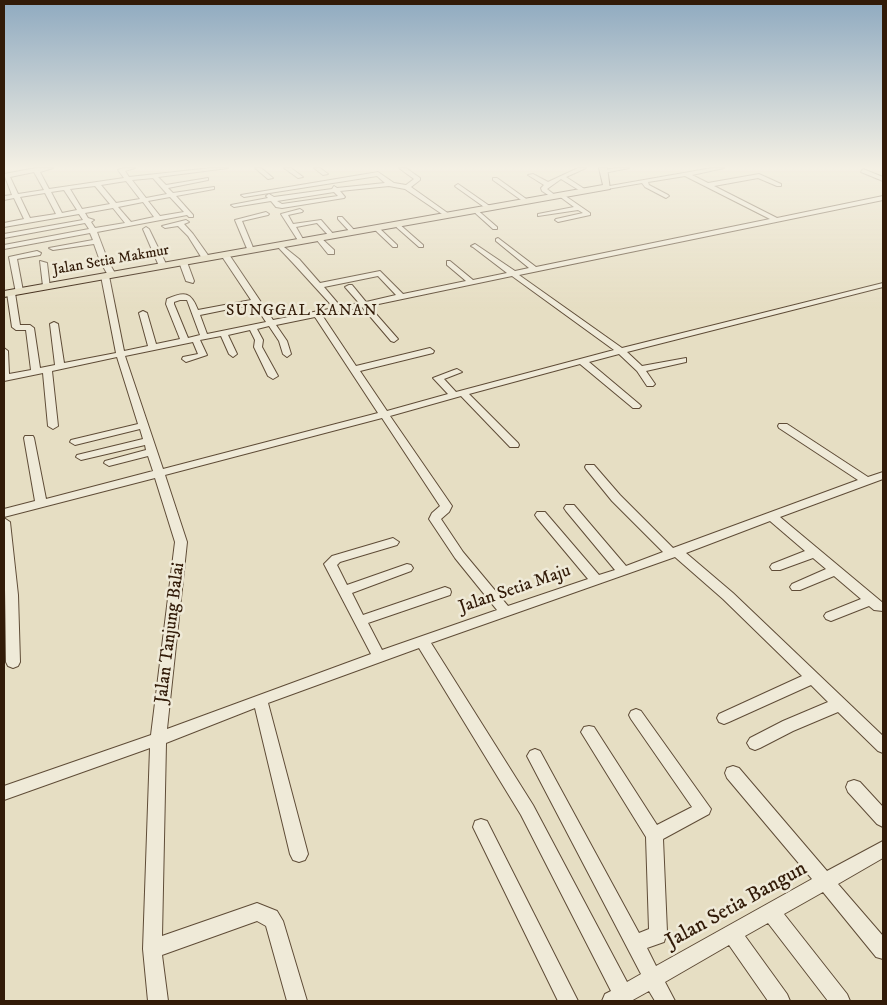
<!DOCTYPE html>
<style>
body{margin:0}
#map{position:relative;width:887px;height:1005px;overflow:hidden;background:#e6dec3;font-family:"IM FELL DW Pica",serif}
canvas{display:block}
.frame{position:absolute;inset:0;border:5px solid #321b08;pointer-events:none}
</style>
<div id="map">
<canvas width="887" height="1005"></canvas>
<div class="frame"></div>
</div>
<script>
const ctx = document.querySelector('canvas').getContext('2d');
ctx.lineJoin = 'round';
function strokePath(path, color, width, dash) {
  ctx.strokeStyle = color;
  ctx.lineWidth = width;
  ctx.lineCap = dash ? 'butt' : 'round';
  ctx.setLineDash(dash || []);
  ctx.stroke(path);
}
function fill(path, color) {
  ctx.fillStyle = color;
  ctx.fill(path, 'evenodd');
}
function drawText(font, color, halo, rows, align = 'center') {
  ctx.font = font + ' "IM FELL DW Pica",serif';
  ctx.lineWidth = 5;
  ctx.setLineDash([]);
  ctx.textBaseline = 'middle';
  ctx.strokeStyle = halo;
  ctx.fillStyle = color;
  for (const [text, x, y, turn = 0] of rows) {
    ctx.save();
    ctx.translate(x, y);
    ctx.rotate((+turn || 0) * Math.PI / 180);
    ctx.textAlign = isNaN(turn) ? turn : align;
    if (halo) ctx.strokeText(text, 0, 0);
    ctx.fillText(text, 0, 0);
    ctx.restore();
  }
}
const minor = new Path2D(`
 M36,168H53L40,172L49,189L124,178L118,170L123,168H135L125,171L129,177L211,168H228L158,177L166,185L208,178V180L168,188L173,193L214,187V189L176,196L193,215V217H189L187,215L97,232L108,261L116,275L112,277H109L100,261L94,244L53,250L49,248L93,240L90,233L4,249V245L89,229L85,223L4,238V234L83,220L79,214L4,227V223L24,219L14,198L4,200V196L12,195L4,174ZM34,172L44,190L18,194L10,177ZM153,178L167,194L146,198L132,180ZM126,181L140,199L116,203L101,185ZM95,186L110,204L82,209L70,189ZM64,190L77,210L62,213L51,192ZM45,193L56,214L30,218L20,197ZM170,197L184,212L160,216L148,201ZM143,202L154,217L131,222L118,207ZM113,208L125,223L95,228L91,222L94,220L88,218L85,213Z
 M255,168H261L273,178L268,179Z
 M284,168H291L303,177L298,178Z
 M314,168H320L328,174L323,175Z
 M399,168H406L420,178V180L411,187L449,214V216H445L405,189L389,186L340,191L345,197L344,198L282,208L276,207L271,201L234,207L231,205L268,198L266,196L269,194L274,197L332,189L334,186L337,188L385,183L377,176L244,197L241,195L378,172L394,183L406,185L414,179ZM334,192L338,196L282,204L277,201Z
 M578,168H586L566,177L586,190V192H582L561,179L547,189L556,196L553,198L542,191L541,188L544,185L528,175L533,174L548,182Z
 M615,168H629L604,173L601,171Z
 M712,168H724L692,175L708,183L759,174L781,184V186H777L758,178L714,186L777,218L883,196V200L519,275L622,348L883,283V287L627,352L642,366L686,358V362L646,371L655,384L653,386H647L637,371L619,354L589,362L639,404L641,406L639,408H633L580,364L469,394L518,443L519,445L518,447H510L461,396L390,416L452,506L449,512L441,519L463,552L508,606L588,579L537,518L535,515L537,512H545L599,575L615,570L566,511L564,508L566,505H574L626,566L663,552L612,501L586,469L585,467L586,465H594L620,495L673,548L858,480L779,428L778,426L779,424H787L868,477L883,472V479L780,517L883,603V611L874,610L869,606L836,619L831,621L826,619L824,616L826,613L861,599L834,576L800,590H792L790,587L792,584L826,569L813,558L780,570H772L770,567L772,564L805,551L770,521L686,553L733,593L883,736V753L878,751L838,712L793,731L760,748L755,750L750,748L747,743L750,738L783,721L828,702L811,685L729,722L724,724L719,722L717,718L719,714L802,676L723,599L675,557L431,643L533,805L627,982L641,974L527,756L530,751L535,749L540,751L639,933L649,929L646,837L581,732L584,727L589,726L594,727L657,825L692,807L631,719L629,715L631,711L636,709L641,711L711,809L709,814L663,839L667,932L664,942L647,948L656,966L812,879L727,778L725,773L727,768L733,766L739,768L827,871L883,841V858L838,884L883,936V959L876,957L823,892L784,914L847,994L850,1001H828L768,923L745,936L787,994L790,1001H768L729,945L665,982L675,1001H655L649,991L631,1001H602L605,994L611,991L521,815L419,648L268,703L308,854L305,860L299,862L293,860L290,854L255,708L166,743L162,936L257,903L277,911L283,921L307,1001H287L266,926L257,921L162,955L168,1001H148L143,949L150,748L4,800V786L151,735L175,542L155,478L4,517V509L35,501L24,438L25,436H33L34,438L46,499L153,471L148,456L109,466L104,463L105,461L146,450L145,445L81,460L76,457L77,455L143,439L140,429L75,445L70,442L71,440L138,424L117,357L52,371L58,426L53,429L48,426L43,373L4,381V348L8,351L9,374L31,370L26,330H16L12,327L7,293L11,291L15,293L20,325H30L34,328L40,368L55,365L50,324L54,322L58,324L64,363L116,353L101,276L105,274L109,276L124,351L148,346L139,313L143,311L147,313L156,344L180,339L166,304L167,299C185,291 191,292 198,310L251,300L221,255L225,253H228L273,320L334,308L293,263L277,246L276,245L279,243L299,259L320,283L380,271L403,294L466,281L447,265V261H450L473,280L507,273L473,247L471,246L475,244L515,271L529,268L496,241V239L498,238L536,267L770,219L685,176L648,182L649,185L668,195L669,196L666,198L645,187L642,183L607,189L604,187ZM378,276L396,295L366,302L352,285H349L345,287L359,303L341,307L324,287ZM512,276L614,350L456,392L444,379L462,372L457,369L454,370L433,378L448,394L387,411L360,371L433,353L434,351L430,348L356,366L322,315L362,307L391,341L394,342L398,339L369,306ZM180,300H187L200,335L188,338L174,304V302ZM254,304L266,322L207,334L200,315ZM315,317L378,413L163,469L125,356L193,342L198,354L183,357L182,359L186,362L207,355L200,340L221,336L229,354L233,357L237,354L228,335L250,330L255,340L254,347L268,376L273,379L278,376L262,347L263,340L257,329L269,326L279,341L283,354L287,357L291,354L287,341L276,325ZM382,418L440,506L432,513L429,519L455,558L497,610L382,650L368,623L450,595L451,592L450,589L445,587L363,615L352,593L411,571L413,568L411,565L407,564L347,585L337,565L340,562L397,545L399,542L393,538L332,556L324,564L371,654L167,729L187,542L165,475Z
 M863,169L883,177V181L861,172Z
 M493,178H497L529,201L524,202L493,180Z
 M458,184L491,207V209H487L456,187L455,186Z
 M561,193L590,213V215L558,222L555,220L556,219L583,213L578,210L538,216V214L574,207L559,196L558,195Z
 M475,208L497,227V229H493L473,211V209Z
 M300,209L303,211L302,212L288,215L293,224L321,220L334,235V237H330L317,223L296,227L304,241L299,242L281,214Z
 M266,212L269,214L268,215L242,221L254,250L248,251L235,220Z
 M338,217H342L355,231V233H351L338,219Z
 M186,220L189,222L184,224L193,234L210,258L209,260H203L188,236L178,226L165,228L162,226Z
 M394,223H398L423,245V247H419L394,225Z
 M146,227L149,229L167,266L166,268L159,266L143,229Z
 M374,227H378L397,245V247H393L374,229Z
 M316,237H320L334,250V254H328L316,239Z
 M37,251L41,253L40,255L17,259L23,291L16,293L9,257Z
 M180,260L187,262L194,281L193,283L186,281L179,262Z
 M40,261L47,263L50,288L43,286Z
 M4,518L10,522L18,595L20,662L18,666L13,668L8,666L6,662Z
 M854,780L860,782L883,807V827L877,824L848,792L846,787L848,782Z
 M481,819L487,821L578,1001H558L473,827L475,821Z`);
const major = new Path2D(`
 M599,168H607L610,189L4,297V291L603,185Z`);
const farStreetnames = [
 ["Jalan Setia Makmur",111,261,-10]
];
const farQuarternames = [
 ["SUNGGAL KANAN",302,312]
];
const streetNames = [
 ["Jalan Setia Maju",515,590,-19],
 ["Jalan Tanjung Balai",171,633,-83]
];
const nearStreetnames = [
 ["Jalan Setia Bangun",737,906,-29]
];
strokePath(minor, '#5f4c37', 2);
strokePath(major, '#321b08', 2);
fill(minor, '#efead8');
fill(major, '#e6dec3');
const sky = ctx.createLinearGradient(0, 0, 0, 309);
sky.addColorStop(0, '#8faac0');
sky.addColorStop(0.54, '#f4f0e4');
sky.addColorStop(1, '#f4f0e400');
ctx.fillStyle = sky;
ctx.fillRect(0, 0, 887, 309);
drawText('15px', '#321b08', '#efead8', farStreetnames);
ctx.letterSpacing = '1px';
drawText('16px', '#321b08', '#efead8', farQuarternames);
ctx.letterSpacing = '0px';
drawText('18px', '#321b08', '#efead8', streetNames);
drawText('21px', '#321b08', '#efead8', nearStreetnames);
</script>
